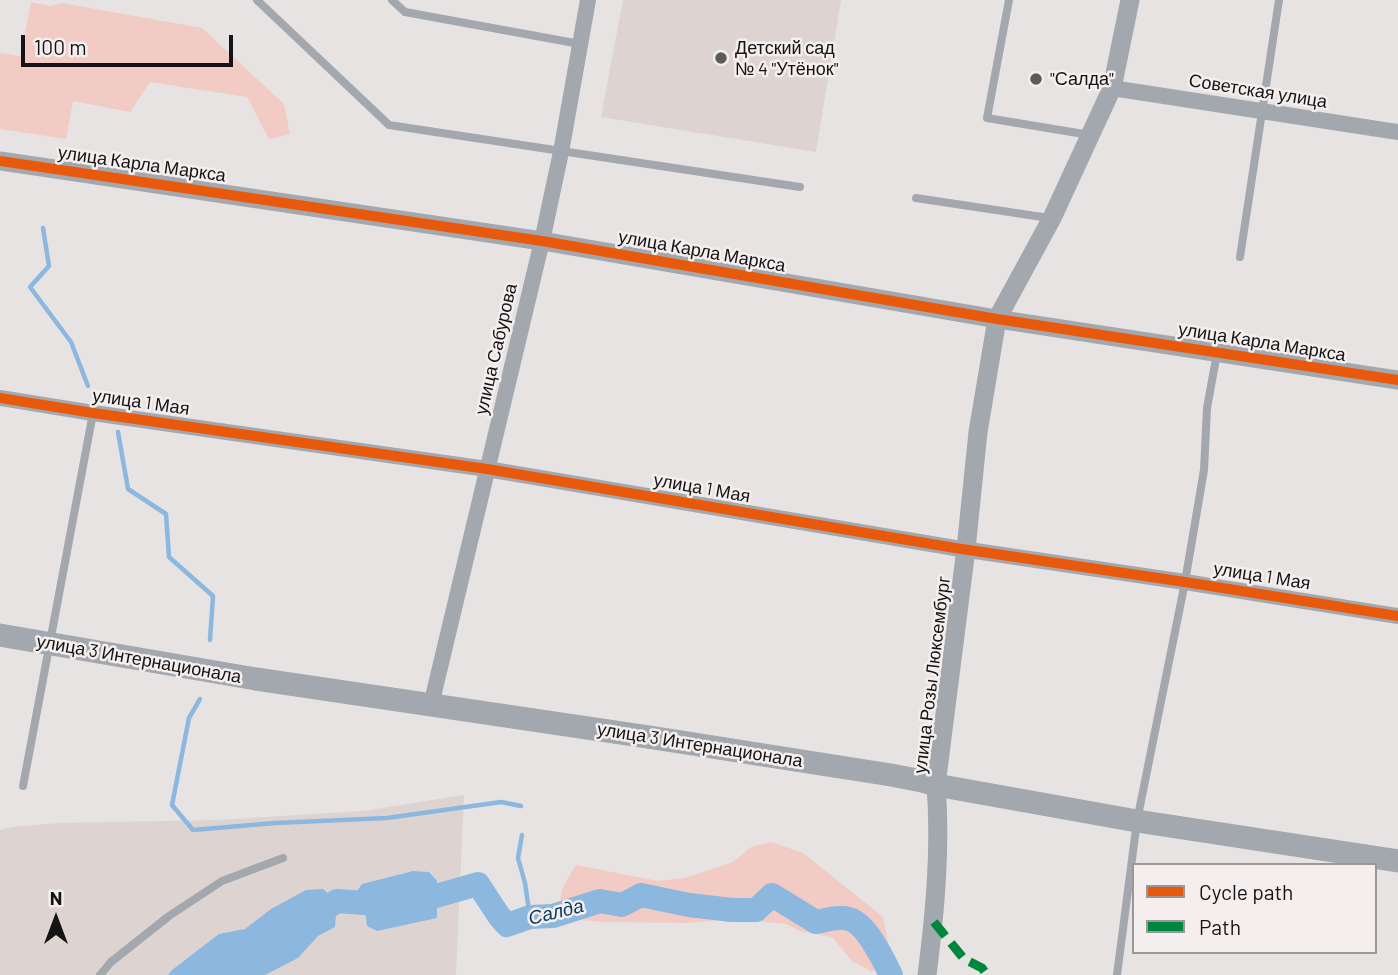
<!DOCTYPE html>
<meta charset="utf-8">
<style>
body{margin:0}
#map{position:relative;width:1398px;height:975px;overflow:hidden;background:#e6e3e2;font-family:Barlow,sans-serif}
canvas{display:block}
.legend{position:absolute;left:1132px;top:863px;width:245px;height:91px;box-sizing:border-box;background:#f4efee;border:2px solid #9b9796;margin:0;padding:9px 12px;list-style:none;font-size:21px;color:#151313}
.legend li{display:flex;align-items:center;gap:14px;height:35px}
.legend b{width:35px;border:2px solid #9b9796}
.north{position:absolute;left:21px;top:884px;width:70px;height:70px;-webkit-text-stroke:5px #f4efee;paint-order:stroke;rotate:0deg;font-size:19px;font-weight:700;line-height:28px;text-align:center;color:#151313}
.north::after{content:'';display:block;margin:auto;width:24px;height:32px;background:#151313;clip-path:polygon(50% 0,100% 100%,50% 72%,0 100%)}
.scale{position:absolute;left:21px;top:35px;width:212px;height:32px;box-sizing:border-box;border:4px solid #151313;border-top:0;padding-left:9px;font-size:21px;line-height:24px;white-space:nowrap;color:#151313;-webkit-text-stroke:5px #f4efee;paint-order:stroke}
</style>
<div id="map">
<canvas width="1398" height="975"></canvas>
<ul class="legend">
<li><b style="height:9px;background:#e8590c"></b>Cycle path</li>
<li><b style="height:9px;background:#00873e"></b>Path</li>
</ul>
<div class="north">N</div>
<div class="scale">100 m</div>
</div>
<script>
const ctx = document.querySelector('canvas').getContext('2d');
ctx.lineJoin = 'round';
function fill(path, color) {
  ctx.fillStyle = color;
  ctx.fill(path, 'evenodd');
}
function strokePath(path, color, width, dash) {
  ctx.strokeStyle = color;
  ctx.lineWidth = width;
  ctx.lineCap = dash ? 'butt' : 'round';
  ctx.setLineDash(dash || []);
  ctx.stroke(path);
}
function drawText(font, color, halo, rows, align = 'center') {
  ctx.font = font + ' Barlow,sans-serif';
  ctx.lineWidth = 5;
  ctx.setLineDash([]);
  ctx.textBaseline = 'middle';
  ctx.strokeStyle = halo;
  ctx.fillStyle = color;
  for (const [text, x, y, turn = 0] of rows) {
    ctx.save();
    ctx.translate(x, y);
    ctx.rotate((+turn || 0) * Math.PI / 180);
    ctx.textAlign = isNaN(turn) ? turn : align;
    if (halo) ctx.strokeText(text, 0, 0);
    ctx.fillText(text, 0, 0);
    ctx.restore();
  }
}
const built = new Path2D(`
 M623,0H841L816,152L601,117Z
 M464,795L456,975H0V830L12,827L58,823L216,820L363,811Z`);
const green = new Path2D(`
 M31,2L50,6L62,3L202,28L284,104L290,134L269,139L247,97L150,82L130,112L73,101L66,139L0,129V53L21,56Z
 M771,842L803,853L883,917L888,942L882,958L872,972L852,961L832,937L800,931L786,924L733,919L687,923L604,922L566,919C553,899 565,883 576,865L658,881L685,878L733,862L751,847Z`);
const water = new Path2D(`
 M413,871L429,872L437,881V918L377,931L367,926L364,903L357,891L362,884Z
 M323,889L337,901L335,927L318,936L298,958L265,975H168L172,970L219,934L245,929L271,909L306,890Z`);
const stream = new Path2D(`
 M43,228L49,266L30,287L71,342L88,386
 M118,432L128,489L166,514L169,557L213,596L210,640
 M200,699L189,718L172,805L193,830L275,823L387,818L501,802L521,806
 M522,835L518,858L525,883L530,917`);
const river = new Path2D(`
 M311,918L337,901L364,903L436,896L478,884L499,916L507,925L530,917L553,916L600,901L622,905L641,895L689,905L732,910H756L772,895L816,922C827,920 838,916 849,919C867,924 883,959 891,975`);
const service = new Path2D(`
 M257,0L389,125L800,187
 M392,0L405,12L580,44
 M1009,0L987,118L1090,135
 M916,198L1049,218
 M1240,257L1279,0
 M23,786L93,413
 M100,975L111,962L169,916L222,881L283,858
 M1117,975L1137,821L1185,582L1204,470L1207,408L1217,353`);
const minor = new Path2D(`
 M1112,88L1398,132
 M0,398L93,413L487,469L955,548L1185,582L1398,616
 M431,705L542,241L561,152L588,0`);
const tertiary = new Path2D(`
 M0,161L542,241L997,319L1398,380
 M927,975C935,912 941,848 936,785L966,549L978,432L997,319L1052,218L1112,88L1130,0`);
const secondary = new Path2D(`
 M0,635L256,679L655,738L891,775L922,781L936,785L1137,821L1398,861`);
const quiet = new Path2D(`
 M934,922L964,959L982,968L987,975`);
const cycleway = new Path2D(`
 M0,161L542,241L997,319L1398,380
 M0,398L93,413L487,469L955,548L1185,582L1398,616`);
const markers = [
 [721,58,7,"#5e5c5b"],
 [1036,79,7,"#5e5c5b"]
];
const poiNames = [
 ["Детский сад",735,48],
 ["№ 4 \"Утёнок\"",735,69],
 ["\"Салда\"",1050,79]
];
const streetNames = [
 ["Советская улица",1258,91,9],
 ["улица Карла Маркса",142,164,8],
 ["улица Карла Маркса",702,251,10],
 ["улица Карла Маркса",1262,342,9],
 ["улица Сабурова",496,349,-77],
 ["улица 1 Мая",141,402,8],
 ["улица 1 Мая",702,488,10],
 ["улица 1 Мая",1262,576,9],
 ["улица 3 Интернационала",139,659,10],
 ["улица Розы Люксембург",932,675,-83],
 ["улица 3 Интернационала",700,745,9]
];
const waterNames = [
 ["Салда",556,912,-14]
];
fill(built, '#ddd4d2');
fill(green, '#f1cbc4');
fill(water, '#8cb7de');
strokePath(stream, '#8cb7de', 4.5);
strokePath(river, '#8cb7de', 24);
strokePath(service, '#a3a8ae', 8);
strokePath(minor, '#a3a8ae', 16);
strokePath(tertiary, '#a3a8ae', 19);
strokePath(secondary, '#a2a8ad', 23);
strokePath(quiet, '#00873e', 9, [18, 9]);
strokePath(cycleway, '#e8590c', 10);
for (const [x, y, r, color] of markers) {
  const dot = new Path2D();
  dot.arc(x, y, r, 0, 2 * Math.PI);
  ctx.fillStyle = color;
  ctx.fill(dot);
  strokePath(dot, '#f4efee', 2.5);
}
drawText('18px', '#151313', '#f4efee', poiNames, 'left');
drawText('18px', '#151313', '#f4efee', streetNames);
drawText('italic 19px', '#093a60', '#f4efee', waterNames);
</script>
